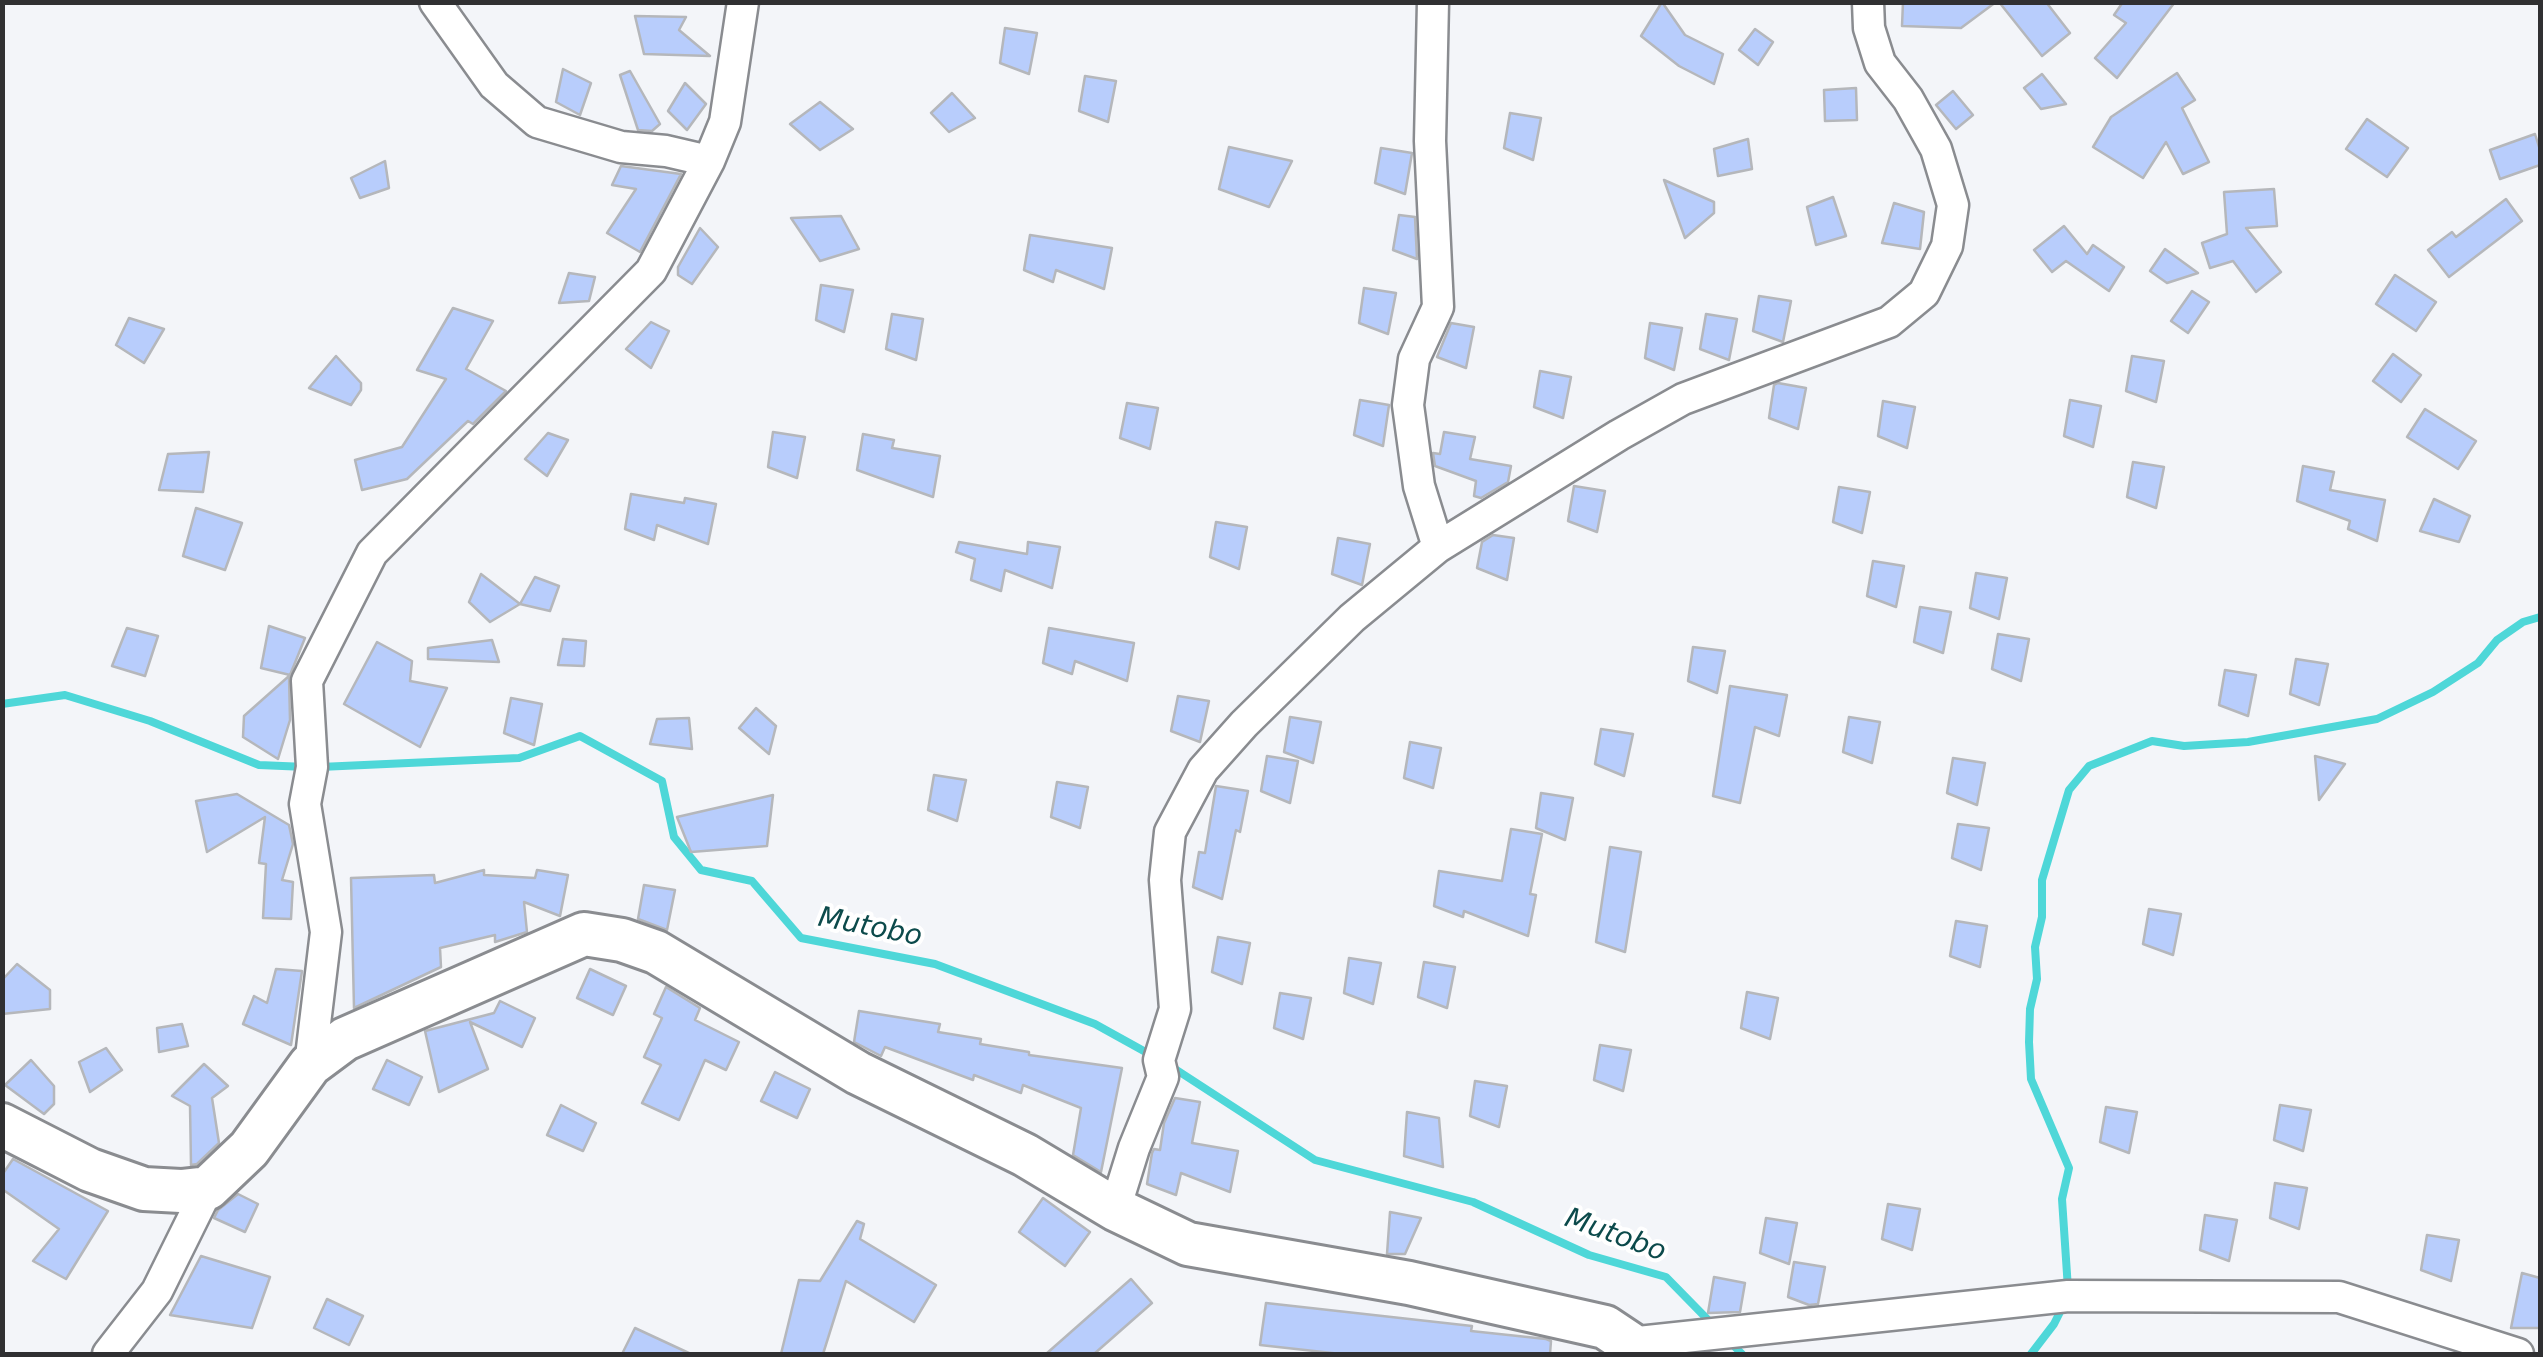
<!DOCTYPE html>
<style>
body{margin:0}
#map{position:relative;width:2543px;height:1357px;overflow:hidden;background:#f3f5f9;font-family:"DejaVu Sans",sans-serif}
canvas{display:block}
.frame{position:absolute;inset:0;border:5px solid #303032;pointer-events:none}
</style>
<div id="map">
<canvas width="2543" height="1357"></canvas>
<div class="frame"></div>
</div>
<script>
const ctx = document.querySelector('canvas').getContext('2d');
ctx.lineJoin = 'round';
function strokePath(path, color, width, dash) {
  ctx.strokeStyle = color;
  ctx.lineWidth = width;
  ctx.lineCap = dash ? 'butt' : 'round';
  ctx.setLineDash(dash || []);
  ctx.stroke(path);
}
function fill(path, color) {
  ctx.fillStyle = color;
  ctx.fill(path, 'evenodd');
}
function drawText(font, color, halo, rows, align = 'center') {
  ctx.font = font + ' "DejaVu Sans",sans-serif';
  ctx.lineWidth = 8;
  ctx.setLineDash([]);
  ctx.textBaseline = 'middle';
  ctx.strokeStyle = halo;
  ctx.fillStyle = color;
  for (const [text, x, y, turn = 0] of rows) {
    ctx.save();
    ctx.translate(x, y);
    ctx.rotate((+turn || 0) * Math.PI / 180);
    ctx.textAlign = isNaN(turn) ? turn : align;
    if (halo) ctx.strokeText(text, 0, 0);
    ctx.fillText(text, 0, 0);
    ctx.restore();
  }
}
const stream = new Path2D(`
 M2,704L65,695L150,721L259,765L306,767
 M320,767L519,758L580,736L662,781L674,837L701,870L752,881L801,938L935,964L1095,1024L1151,1055
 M1172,1067L1315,1160L1473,1202L1589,1255L1666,1277L1714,1326
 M2068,1289L2062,1199L2069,1168L2031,1079L2029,1042L2030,1009L2037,979L2035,947L2042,917V880L2069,790L2089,766L2152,741L2184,746L2248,742L2377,719L2433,692L2478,663L2497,640L2523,622L2540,617
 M1728,1340L1742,1354
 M2031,1354L2054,1324L2063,1306`);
const building = new Path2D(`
 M1662,2L1685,35L1723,54L1714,84L1679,66L1641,36Z
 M1903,2H1996L1961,28L1902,26Z
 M1999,2H2046L2070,33L2042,56Z
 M2123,2H2175L2117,78L2095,58L2126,23L2114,15Z
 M635,16L686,17L679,30L710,56L644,54Z
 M1005,28L1037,33L1029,74L1000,63Z
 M1755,29L1773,42L1758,65L1739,50Z
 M563,69L591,83L580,115L556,102Z
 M630,71L660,124L652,131L638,130L620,75Z
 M2177,73L2195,100L2182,108L2209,162L2183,174L2166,142L2143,178L2093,147L2111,117Z
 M2042,74L2066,104L2041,109L2024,88Z
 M1085,76L1116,81L1108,122L1079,111Z
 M685,83L706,104L687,130L668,111Z
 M1856,88L1857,120L1825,121L1824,90Z
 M1953,91L1973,115L1956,129L1936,105Z
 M952,93L975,118L949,132L931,113Z
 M820,102L853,129L820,150L790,124Z
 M1510,113L1541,118L1533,160L1504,148Z
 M2367,119L2408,148L2387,177L2346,149Z
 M2535,134L2540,150V165L2500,179L2490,150Z
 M1748,139L1752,169L1718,176L1714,149Z
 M1229,147L1292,161L1269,207L1219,189Z
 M1381,148L1412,153L1405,194L1375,183Z
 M385,161L389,188L360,198L351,178Z
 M621,166L681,174L640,252L607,233L636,189L612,185Z
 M1664,180L1714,202V213L1685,238Z
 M2274,189L2277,226L2246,228L2281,272L2256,292L2233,261L2210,268L2202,243L2227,234L2224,192Z
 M1833,197L1846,236L1816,245L1807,207Z
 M2506,199L2522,221L2449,277L2428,250L2452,232L2456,237Z
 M1894,203L1924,212L1920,249L1882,243Z
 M1399,215L1415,217L1417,259L1393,250Z
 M841,216L859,249L820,261L791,218Z
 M2064,226L2087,254L2093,245L2124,267L2109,291L2066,261L2052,272L2034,250Z
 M700,228L718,247L692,284L678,275V267Z
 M1030,235L1112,248L1104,289L1056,270L1053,282L1024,270Z
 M2165,249L2198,273L2167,283L2150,271Z
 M569,273L595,277L589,301L559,303Z
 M2395,275L2436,302L2416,331L2376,304Z
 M821,285L853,290L844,332L816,320Z
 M1364,288L1396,293L1388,334L1359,323Z
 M2192,291L2209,302L2188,333L2171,321Z
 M1759,296L1791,301L1783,342L1753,331Z
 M453,308L493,321L466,369L506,391L473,424L468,421L407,479L362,490L355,460L402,447L446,379L417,370Z
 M892,314L923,319L916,360L886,349Z
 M1706,314L1737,319L1729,360L1700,349Z
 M129,318L164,329L144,363L116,345Z
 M651,322L669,331L651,368L626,349Z
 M1451,323L1474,327L1466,368L1437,357Z
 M1650,323L1682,328L1674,370L1645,358Z
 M2393,354L2421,375L2401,402L2373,381Z
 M336,356L361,383V390L351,405L309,388Z
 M2132,356L2164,361L2156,402L2126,391Z
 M1540,371L1571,377L1563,418L1534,407Z
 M1778,383L1806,388L1798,429L1769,418L1774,385Z
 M1360,400L1389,405L1383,446L1354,435Z
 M2070,400L2101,406L2093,447L2064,436Z
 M1883,401L1915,407L1907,448L1878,436Z
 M1127,403L1158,408L1150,449L1120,438Z
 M2425,409L2476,441L2458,469L2407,437Z
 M773,432L805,437L797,478L768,467Z
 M1444,432L1475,437L1470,459L1511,466L1508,482L1481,498L1474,496L1476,481L1435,466L1433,453L1440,454Z
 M548,433L568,440L547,476L525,459Z
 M863,434L894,440L892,448L940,456L933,497L857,470Z
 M209,452L203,492L159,490L168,454Z
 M2133,462L2164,467L2156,508L2127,497Z
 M2303,466L2334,472L2330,490L2385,500L2377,541L2348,529L2350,521L2297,501Z
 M1574,486L1605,491L1597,532L1568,521Z
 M1839,487L1870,492L1862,533L1833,522Z
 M631,494L684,503L685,498L716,504L708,544L657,525L654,540L625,529Z
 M2434,499L2470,516L2459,542L2420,531Z
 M196,508L242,523L225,570L183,556Z
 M1216,522L1247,527L1239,569L1210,557Z
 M1493,535L1514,538L1507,580L1477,568L1482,542Z
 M1338,538L1370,544L1362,585L1332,574Z
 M959,542L1027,554L1028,542L1060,547L1052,588L1005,570L1001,591L971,580L975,559L956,552Z
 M1873,561L1904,566L1896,607L1867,596Z
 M1976,573L2007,578L1999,619L1970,608Z
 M481,574L520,604L490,622L469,602Z
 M535,577L559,586L550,611L520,604Z
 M1920,607L1951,612L1943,653L1914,642Z
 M269,626L305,638L290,675L261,668Z
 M127,628L158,636L145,676L112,666Z
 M1049,628L1134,643L1127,681L1075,661L1072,674L1043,663Z
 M1998,634L2029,639L2021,681L1992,669Z
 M563,639L586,641L584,666L558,665Z
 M492,640L499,662L428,659V648Z
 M377,642L412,661L410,681L447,688L420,747L344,704Z
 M1693,647L1725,651L1717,693L1688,681Z
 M2296,659L2328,664L2319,705L2290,694Z
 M2225,670L2256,675L2248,716L2219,705Z
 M289,676L290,720L278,759L243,737L244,716Z
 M1730,686L1787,695L1779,736L1755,727L1740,803L1713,796Z
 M1178,696L1209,701L1200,742L1171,731Z
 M511,698L542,704L534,745L504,733Z
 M756,708L776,726L769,754L739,728Z
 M1290,717L1321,722L1313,763L1284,752Z
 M1849,717L1880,722L1872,763L1843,752Z
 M689,718L692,749L650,744L657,719Z
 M1601,729L1633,734L1624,776L1595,764Z
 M1410,742L1441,748L1433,788L1404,778Z
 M1267,756L1298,761L1290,803L1261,791Z
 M2315,756L2345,764L2319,800Z
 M1953,758L1985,763L1977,805L1947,793Z
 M934,775L966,780L957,821L928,810Z
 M1057,782L1088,787L1080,828L1051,817Z
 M1216,786L1248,791L1240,832L1236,830L1222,899L1193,887L1199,852L1205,853Z
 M1541,793L1573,798L1565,840L1536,828Z
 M237,794L289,825L293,844L282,880L293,882L291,919L263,918L266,864L259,863L265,817L207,852L196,801Z
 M773,795L767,846L691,852L677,817Z
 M1958,824L1989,828L1981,870L1952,858Z
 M1511,829L1542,834L1530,894L1536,895L1528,936L1464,911L1463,917L1434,906L1439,871L1502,881Z
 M1610,847L1641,852L1625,952L1596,942Z
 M484,870V875L535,878L537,870L568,875L560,916L524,902L527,932L495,942V935L440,948L441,967L354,1008L351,878L434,875L435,883Z
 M644,885L675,890L667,930L638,919Z
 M2149,909L2181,914L2173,955L2143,944Z
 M1956,921L1987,926L1980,967L1950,956Z
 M1218,937L1250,943L1242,984L1212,972Z
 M1349,958L1381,963L1373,1004L1344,993Z
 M1424,962L1455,967L1447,1008L1418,997Z
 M17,964L50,990V1009L2,1014L3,979Z
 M276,969L302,971L291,1045L243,1024L254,996L267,1003Z
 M590,969L626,986L613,1015L577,998Z
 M666,987L700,1008L695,1020L739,1042L726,1070L705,1060L679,1120L642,1103L661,1065L644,1057L662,1018L654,1014Z
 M1747,992L1778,998L1770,1039L1741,1028Z
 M1280,993L1311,998L1303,1039L1274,1028Z
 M500,1001L535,1018L522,1047L470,1022L488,1069L439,1092L425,1031L494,1013Z
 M859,1011L940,1024L938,1032L981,1039L980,1044L1029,1052V1055L1122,1068L1101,1172L1073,1155L1081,1108L1023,1085L1021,1093L974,1075L973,1080L885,1047L881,1056L854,1042Z
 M182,1024L188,1046L159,1052L157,1028Z
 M1600,1045L1631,1050L1623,1091L1594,1080Z
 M106,1048L122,1070L90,1092L79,1062Z
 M31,1060L54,1086V1104L44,1114L5,1085Z
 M387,1060L422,1077L409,1105L373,1089Z
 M204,1064L228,1086L212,1098L219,1143L197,1164L191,1165L190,1106L172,1096Z
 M775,1072L810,1089L797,1118L761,1101Z
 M1475,1081L1507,1086L1499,1127L1470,1116Z
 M1175,1098L1200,1102L1192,1143L1238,1151L1230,1192L1181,1173L1176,1195L1147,1184L1152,1153L1154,1149L1160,1150L1164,1123Z
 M561,1105L596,1123L583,1151L547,1135Z
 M2280,1105L2311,1110L2303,1151L2274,1140Z
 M2106,1107L2137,1112L2129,1153L2100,1142Z
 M1407,1112L1439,1118L1443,1167L1404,1156Z
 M13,1159L108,1211L66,1279L33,1261L59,1229L2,1189V1175Z
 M2275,1183L2307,1188L2299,1229L2270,1218Z
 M238,1194L258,1204L245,1232L214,1218L218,1210Z
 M1043,1198L1090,1232L1065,1266L1019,1232Z
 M1888,1204L1920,1209L1912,1250L1882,1239Z
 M1390,1212L1421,1218L1405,1254H1387Z
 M2205,1215L2237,1220L2229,1261L2200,1250Z
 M1766,1218L1797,1223L1789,1264L1760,1253Z
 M857,1221L864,1224L860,1239L936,1285L914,1322L846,1281L823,1354H781L799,1280L820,1281Z
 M2427,1235L2459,1240L2451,1281L2421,1270Z
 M201,1256L270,1277L252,1328L170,1315Z
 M1794,1262L1825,1267L1818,1304L1809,1305L1788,1297Z
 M2522,1273L2540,1278V1328H2511Z
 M1714,1277L1745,1283L1740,1312L1708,1313Z
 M1131,1279L1152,1303L1094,1354H1046Z
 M327,1299L363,1316L349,1345L314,1328Z
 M1266,1303L1472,1326L1471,1331L1546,1339L1551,1341L1550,1354H1341L1260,1345Z
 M635,1328L691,1354H622Z`);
const minor = new Path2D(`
 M435,2L494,85L537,122L621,147L666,151L709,161
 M1433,2L1430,141L1438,307L1414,359L1408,405L1419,486L1438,547
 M310,1065L326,932L305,804L312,767L307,681L372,553L651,271L709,161L725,122L743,2
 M1115,1209L1134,1148L1163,1077L1159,1060L1175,1009L1165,880L1170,832L1203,770L1244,724L1352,618L1438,547L1619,435L1683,399L1889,322L1924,293L1947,246L1953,205L1936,149L1908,99L1880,63L1869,28L1868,2
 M1629,1343L2068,1296L2339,1297L2518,1354
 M108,1354L157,1291L208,1188`);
const secondary = new Path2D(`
 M2,1125L90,1170L144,1189L181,1191L208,1188L249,1149L310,1065L345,1039L584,934L622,940L656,952L858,1073L1025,1155L1115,1209L1188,1244L1409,1283L1605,1327L1629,1343L1634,1354`);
const waterNames = [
 ["Mutobo",870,928,11],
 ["Mutobo",1615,1236,20]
];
strokePath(stream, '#4ed7d8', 8);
fill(building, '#b8cdfc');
strokePath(building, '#b5b7bb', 2.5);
strokePath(minor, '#8a8c90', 35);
strokePath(secondary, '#8a8c90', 48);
strokePath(minor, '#fff', 30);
strokePath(secondary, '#fff', 42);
drawText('italic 28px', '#0c4a4b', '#fff', waterNames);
</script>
